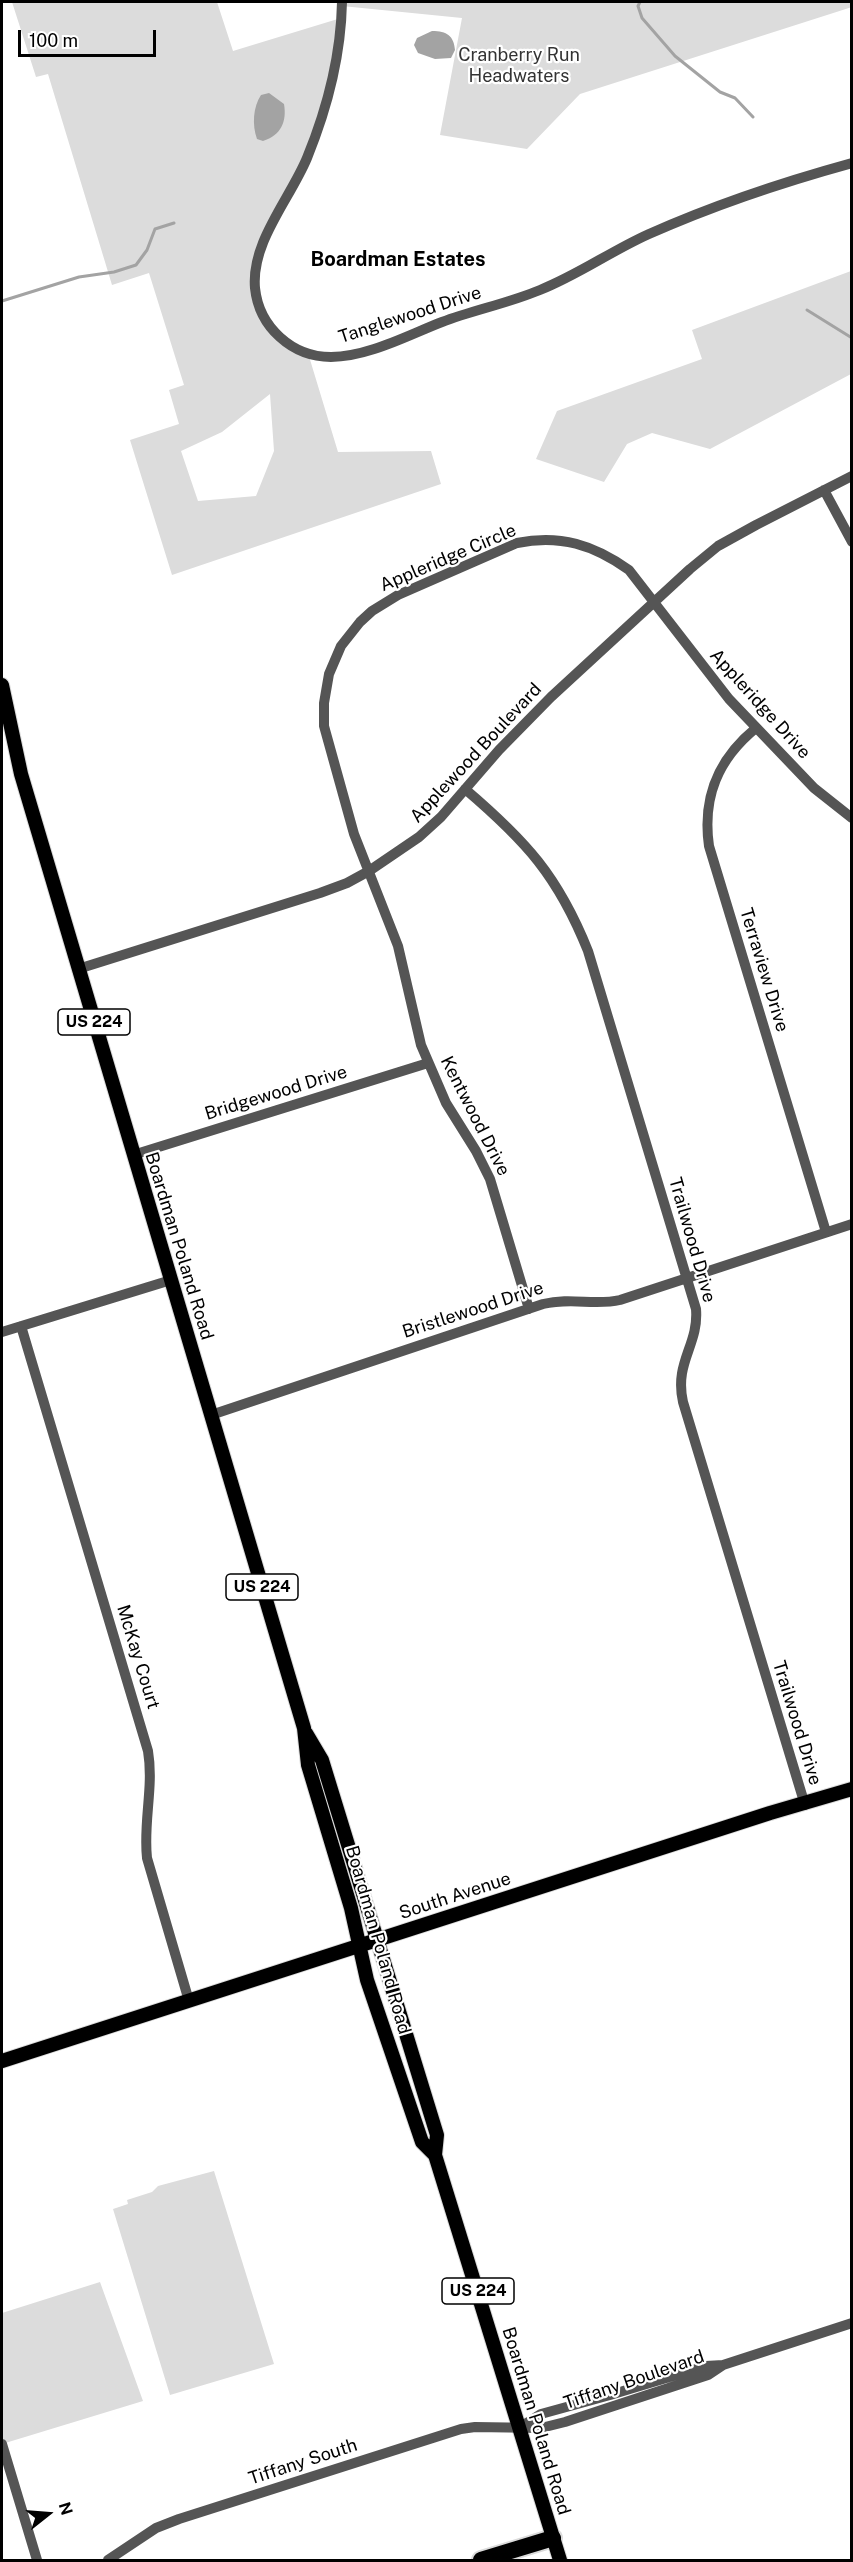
<!DOCTYPE html>
<style>
body{margin:0}
#map{position:relative;width:853px;height:2562px;overflow:hidden;background:#fff;font-family:"Public Sans",sans-serif}
canvas{display:block}
.frame{position:absolute;inset:0;border:3px solid #000;pointer-events:none}
.north{position:absolute;left:18px;top:2484px;width:60px;height:60px;-webkit-text-stroke:4px #fff;paint-order:stroke;rotate:73deg;font-size:16px;font-weight:700;line-height:24px;text-align:center;color:#000}
.north::after{content:'';display:block;margin:auto;width:21px;height:27px;background:#000;clip-path:polygon(50% 0,100% 100%,50% 72%,0 100%)}
.scale{position:absolute;left:18px;top:30px;width:138px;height:27px;box-sizing:border-box;border:3px solid #000;border-top:0;padding-left:8px;font-size:18px;line-height:21px;white-space:nowrap;color:#000;-webkit-text-stroke:4px #fff;paint-order:stroke}
</style>
<div id="map">
<canvas width="853" height="2562"></canvas>
<div class="frame"></div>
<div class="north">N</div>
<div class="scale">100 m</div>
</div>
<script>
const ctx = document.querySelector('canvas').getContext('2d');
ctx.lineJoin = 'round';
function fill(path, color) {
  ctx.fillStyle = color;
  ctx.fill(path, 'evenodd');
}
function strokePath(path, color, width, dash) {
  ctx.strokeStyle = color;
  ctx.lineWidth = width;
  ctx.lineCap = dash ? 'butt' : 'round';
  ctx.setLineDash(dash || []);
  ctx.stroke(path);
}
function drawText(font, color, halo, rows, align = 'center') {
  ctx.font = font + ' "Public Sans",sans-serif';
  ctx.lineWidth = 4.5;
  ctx.setLineDash([]);
  ctx.textBaseline = 'middle';
  ctx.strokeStyle = halo;
  ctx.fillStyle = color;
  for (const [text, x, y, turn = 0] of rows) {
    ctx.save();
    ctx.translate(x, y);
    ctx.rotate((+turn || 0) * Math.PI / 180);
    ctx.textAlign = isNaN(turn) ? turn : align;
    if (halo) ctx.strokeText(text, 0, 0);
    ctx.fillText(text, 0, 0);
    ctx.restore();
  }
}
const green = new Path2D(`
 M12,2H217L233,51L341,18L327,101L256,268L265,320L308,353L338,452L431,451L441,484L172,575L130,440L179,424L169,390L184,385L149,273L112,285L48,74L36,77ZM270,394L274,451L256,496L198,501L181,451L222,432Z
 M342,2H851L852,7L580,94L527,149L440,135L462,18L342,6Z
 M851,271V374L710,449L652,433L627,444L604,482L536,459L557,411L702,359L692,330Z
 M214,2171L274,2364L170,2395L113,2209L128,2204L127,2200L152,2192L158,2186Z
 M100,2282L143,2401L2,2444V2313Z`);
const water = new Path2D(`
 M432,31C447,31 454,36 455,50L451,58L435,59L418,53L414,45L417,38Z
 M269,93L284,104C287,122 281,135 263,141L257,139C252,125 253,107 261,95Z`);
const stream = new Path2D(`
 M640,2L638,6L642,18L675,56L720,92L735,98L753,117
 M2,301L79,277L114,272L136,265L147,250L155,229L174,223
 M807,310L852,338`);
const minor = new Path2D(`
 M342,2C341,55 327,109 307,158C290,199 251,242 255,288C259,327 292,357 331,357C368,357 408,335 442,322C474,310 509,303 540,290C578,275 611,251 649,234C714,205 783,182 852,163
 M824,490L852,542
 M756,728C718,759 702,797 709,846L826,1232
 M465,789C526,841 558,876 588,951L696,1309C699,1345 674,1362 683,1402L805,1805
 M78,969L320,893L347,883L369,871L419,837L441,817L499,750L551,697L690,569L718,546L756,525L852,476
 M133,1155L428,1063
 M529,1309L490,1179L476,1151L446,1103L421,1045L398,946L354,834L324,726V703L329,674L341,646L360,622L372,611L398,595L517,543C560,534 594,545 629,570L729,699L814,788L852,818
 M21,1326L148,1751C154,1787 143,1822 147,1858L189,2001
 M2,1332L171,1280
 M211,1415L543,1304C572,1297 594,1306 620,1300L852,1224
 M519,2428L541,2414L610,2395L706,2366L723,2365
 M2,2444L37,2560
 M108,2560L156,2528L179,2519L461,2429L475,2427L541,2428L565,2422L708,2375L723,2365L852,2323`);
const major = new Path2D(`
 M2,685L21,774L304,1728L308,1765L351,1908L367,1980L422,2142L435,2155
 M306,1733L322,1760L437,2135L435,2155L560,2560
 M2,2061L770,1813L852,1789`);
const highway = new Path2D(`
 M481,2560L553,2538`);
const shields = [
 [94,1022,72],
 [262,1587,72],
 [478,2291,72]
];
const shieldNames = [
 ["US 224",94,1022],
 ["US 224",262,1587],
 ["US 224",478,2291]
];
const parkNames = [
 ["Cranberry Run",519,55],
 ["Headwaters",519,76]
];
const streetNames = [
 ["Tanglewood Drive",410,315,-18],
 ["Appleridge Circle",448,558,-23],
 ["Appleridge Drive",760,704,48],
 ["Applewood Boulevard",476,753,-47],
 ["Terraview Drive",764,970,73],
 ["Bridgewood Drive",276,1093,-17],
 ["Kentwood Drive",475,1116,63],
 ["Trailwood Drive",692,1240,74],
 ["Boardman Poland Road",179,1246,73],
 ["Bristlewood Drive",473,1310,-18],
 ["McKay Court",138,1657,73],
 ["Trailwood Drive",797,1723,73],
 ["South Avenue",455,1896,-18],
 ["Boardman Poland Road",378,1940,74],
 ["Tiffany Boulevard",634,2380,-19],
 ["Boardman Poland Road",536,2421,73],
 ["Tiffany South",303,2462,-18]
];
const neighbourhoodNames = [
 ["Boardman Estates",398,260]
];
fill(green, '#dcdcdc');
fill(water, '#a3a3a3');
strokePath(stream, '#a3a3a3', 3);
strokePath(major, '#dbdbdb', 16);
strokePath(highway, '#dbdbdb', 20);
strokePath(minor, '#555', 10);
strokePath(major, '#000', 14);
strokePath(highway, '#000', 16);
for (const [x, y, w] of shields) {
  const box = new Path2D();
  box.roundRect(x - w / 2, y - 13, w, 26, 4.5);
  ctx.fillStyle = '#fff';
  ctx.fill(box);
  strokePath(box, '#000', 1.5);
}
drawText('bold 16px', '#000', null, shieldNames);
drawText('18px', '#333', '#fff', parkNames);
drawText('18px', '#000', '#fff', streetNames);
drawText('bold 20px', '#000', '#fff', neighbourhoodNames);
</script>
